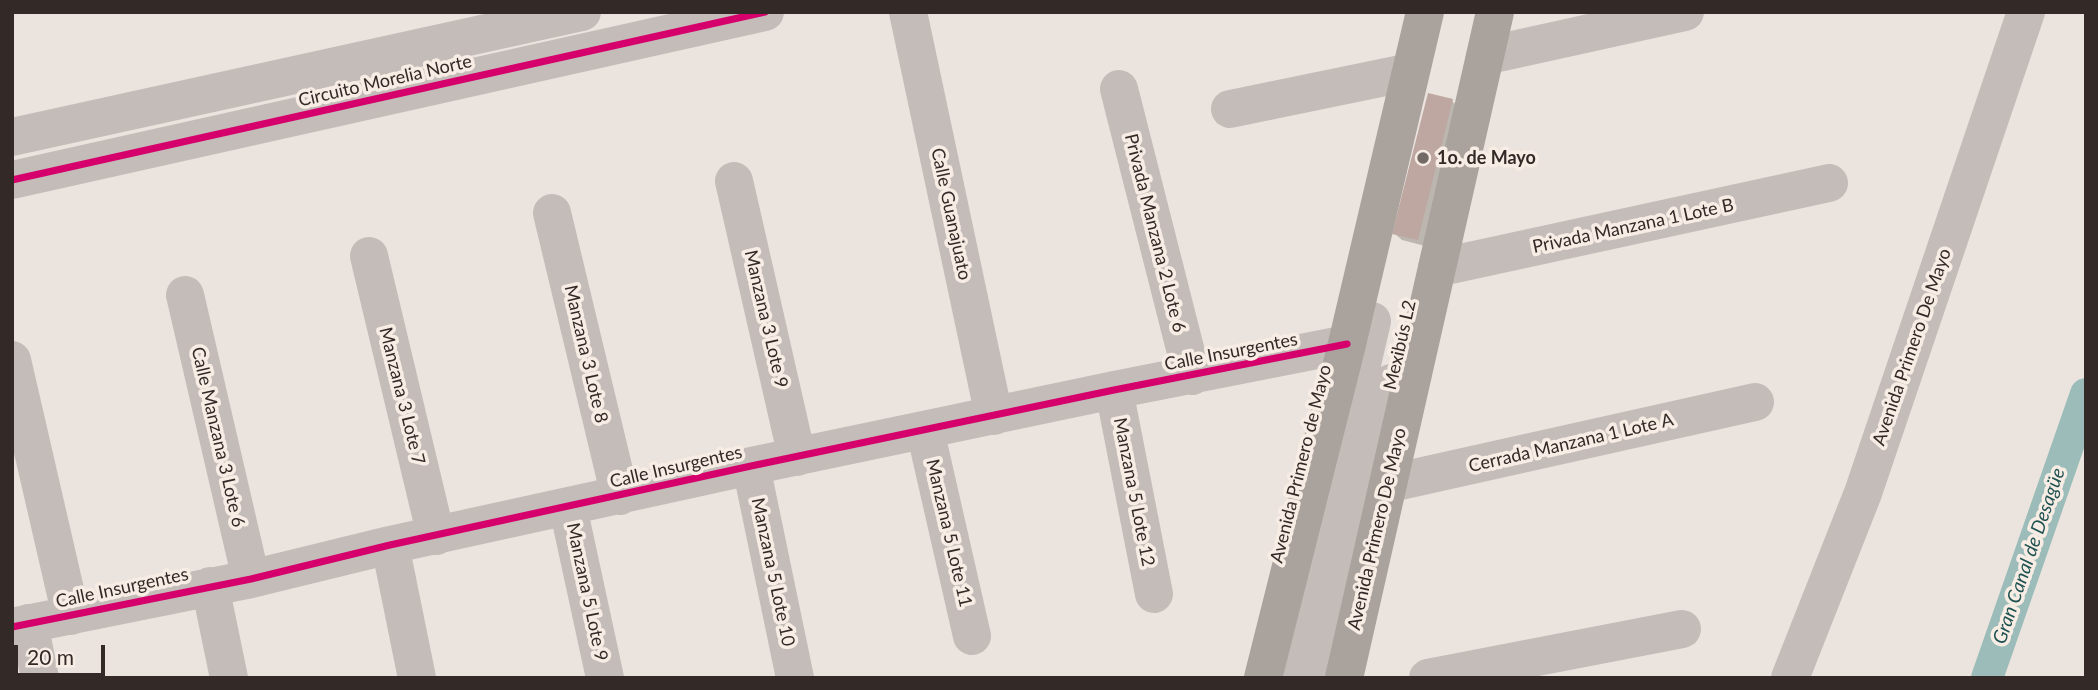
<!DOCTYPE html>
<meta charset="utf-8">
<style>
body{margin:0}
#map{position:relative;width:2098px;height:690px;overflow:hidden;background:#ebe4de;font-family:Lato,sans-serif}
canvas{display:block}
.frame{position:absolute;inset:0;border:14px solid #332926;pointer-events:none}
.scale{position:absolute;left:14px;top:645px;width:91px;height:32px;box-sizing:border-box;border:4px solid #332926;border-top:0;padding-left:9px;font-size:21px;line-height:24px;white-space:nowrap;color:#332926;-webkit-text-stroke:5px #f8ede5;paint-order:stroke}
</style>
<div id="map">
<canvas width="2098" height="690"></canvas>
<div class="frame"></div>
<div class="scale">20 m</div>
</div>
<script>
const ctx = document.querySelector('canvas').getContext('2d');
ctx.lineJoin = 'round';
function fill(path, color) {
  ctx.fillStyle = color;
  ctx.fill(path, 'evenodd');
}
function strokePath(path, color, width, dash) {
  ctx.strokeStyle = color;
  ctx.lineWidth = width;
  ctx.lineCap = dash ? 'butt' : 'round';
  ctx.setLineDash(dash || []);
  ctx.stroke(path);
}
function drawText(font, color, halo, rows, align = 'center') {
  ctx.font = font + ' Lato,sans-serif';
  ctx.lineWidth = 7;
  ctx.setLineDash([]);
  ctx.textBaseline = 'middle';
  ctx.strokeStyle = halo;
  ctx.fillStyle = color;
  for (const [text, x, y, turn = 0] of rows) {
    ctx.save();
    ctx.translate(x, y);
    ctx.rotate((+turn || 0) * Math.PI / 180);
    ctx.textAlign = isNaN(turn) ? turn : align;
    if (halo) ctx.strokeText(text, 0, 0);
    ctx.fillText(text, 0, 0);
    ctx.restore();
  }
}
const shadow = new Path2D(`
 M1452,101L1459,108L1425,246L1402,240L1394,233Z`);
const canal = new Path2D(`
 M1987,678L2086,394`);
const building = new Path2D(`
 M1428,93L1453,99L1418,240L1392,234Z`);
const minor = new Path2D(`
 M908,12L994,416
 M1485,56L1685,12
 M1119,89L1192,376
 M1230,109L1410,72
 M12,137L582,12
 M12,180L765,12
 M734,181L797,457
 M552,213L620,496
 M369,256L436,536
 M1437,268L1829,183
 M185,295L251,579
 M12,360L71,616
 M1114,390L1154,594
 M925,430L972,636
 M751,466L795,678
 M1387,484L1755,402
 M568,507L605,678
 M390,545L417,678
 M210,586L229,678
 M29,623L40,678
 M12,627L251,579L390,545L751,466L1114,390L1347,344
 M1289,678L1372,321
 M1323,678L1391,383
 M1428,678L1682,629
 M1790,678L1863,493L2026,12`);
const highway = new Path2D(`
 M1263,678L1347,344L1425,12
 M1344,678L1495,12`);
const cycleway = new Path2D(`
 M12,180L765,12
 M12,627L251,579L390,545L751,466L1114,390L1347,344`);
const markers = [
 [1423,158,7,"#736a66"]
];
const streetNames = [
 ["Circuito Morelia Norte",385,81,-13],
 ["Calle Guanajuato",951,214,78],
 ["Privada Manzana 1 Lote B",1633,226,-12],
 ["Privada Manzana 2 Lote 6",1155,233,76],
 ["Manzana 3 Lote 9",766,319,77],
 ["Mexibús L2",1400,345,-77],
 ["Avenida Primero De Mayo",1912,347,-71],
 ["Calle Insurgentes",1231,352,-11],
 ["Manzana 3 Lote 8",586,354,77],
 ["Manzana 3 Lote 7",402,396,76],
 ["Calle Manzana 3 Lote 6",218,437,77],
 ["Cerrada Manzana 1 Lote A",1571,443,-13],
 ["Avenida Primero de Mayo",1301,464,-76],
 ["Calle Insurgentes",676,467,-13],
 ["Manzana 5 Lote 12",1134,492,79],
 ["Avenida Primero De Mayo",1377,529,-77],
 ["Manzana 5 Lote 11",949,533,77],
 ["Manzana 5 Lote 10",773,572,78],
 ["Calle Insurgentes",122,588,-12],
 ["Manzana 5 Lote 9",587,592,78]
];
const poiNames = [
 ["1o. de Mayo",1437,158]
];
const waterNames = [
 ["Gran Canal de Desagüe",2029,556,-71]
];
fill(shadow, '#0003');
strokePath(canal, '#9cbcb9', 32);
fill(building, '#bda7a0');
strokePath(minor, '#c3bcb8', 38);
strokePath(highway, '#aaa39d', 38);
strokePath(cycleway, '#d6006c', 7);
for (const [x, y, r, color] of markers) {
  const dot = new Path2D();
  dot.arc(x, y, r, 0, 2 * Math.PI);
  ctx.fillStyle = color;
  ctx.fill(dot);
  strokePath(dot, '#f8ede5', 2.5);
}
drawText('18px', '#332926', '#f8ede5', streetNames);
drawText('bold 18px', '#332926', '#f8ede5', poiNames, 'left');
drawText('italic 19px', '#1e5251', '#f8ede5', waterNames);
</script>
